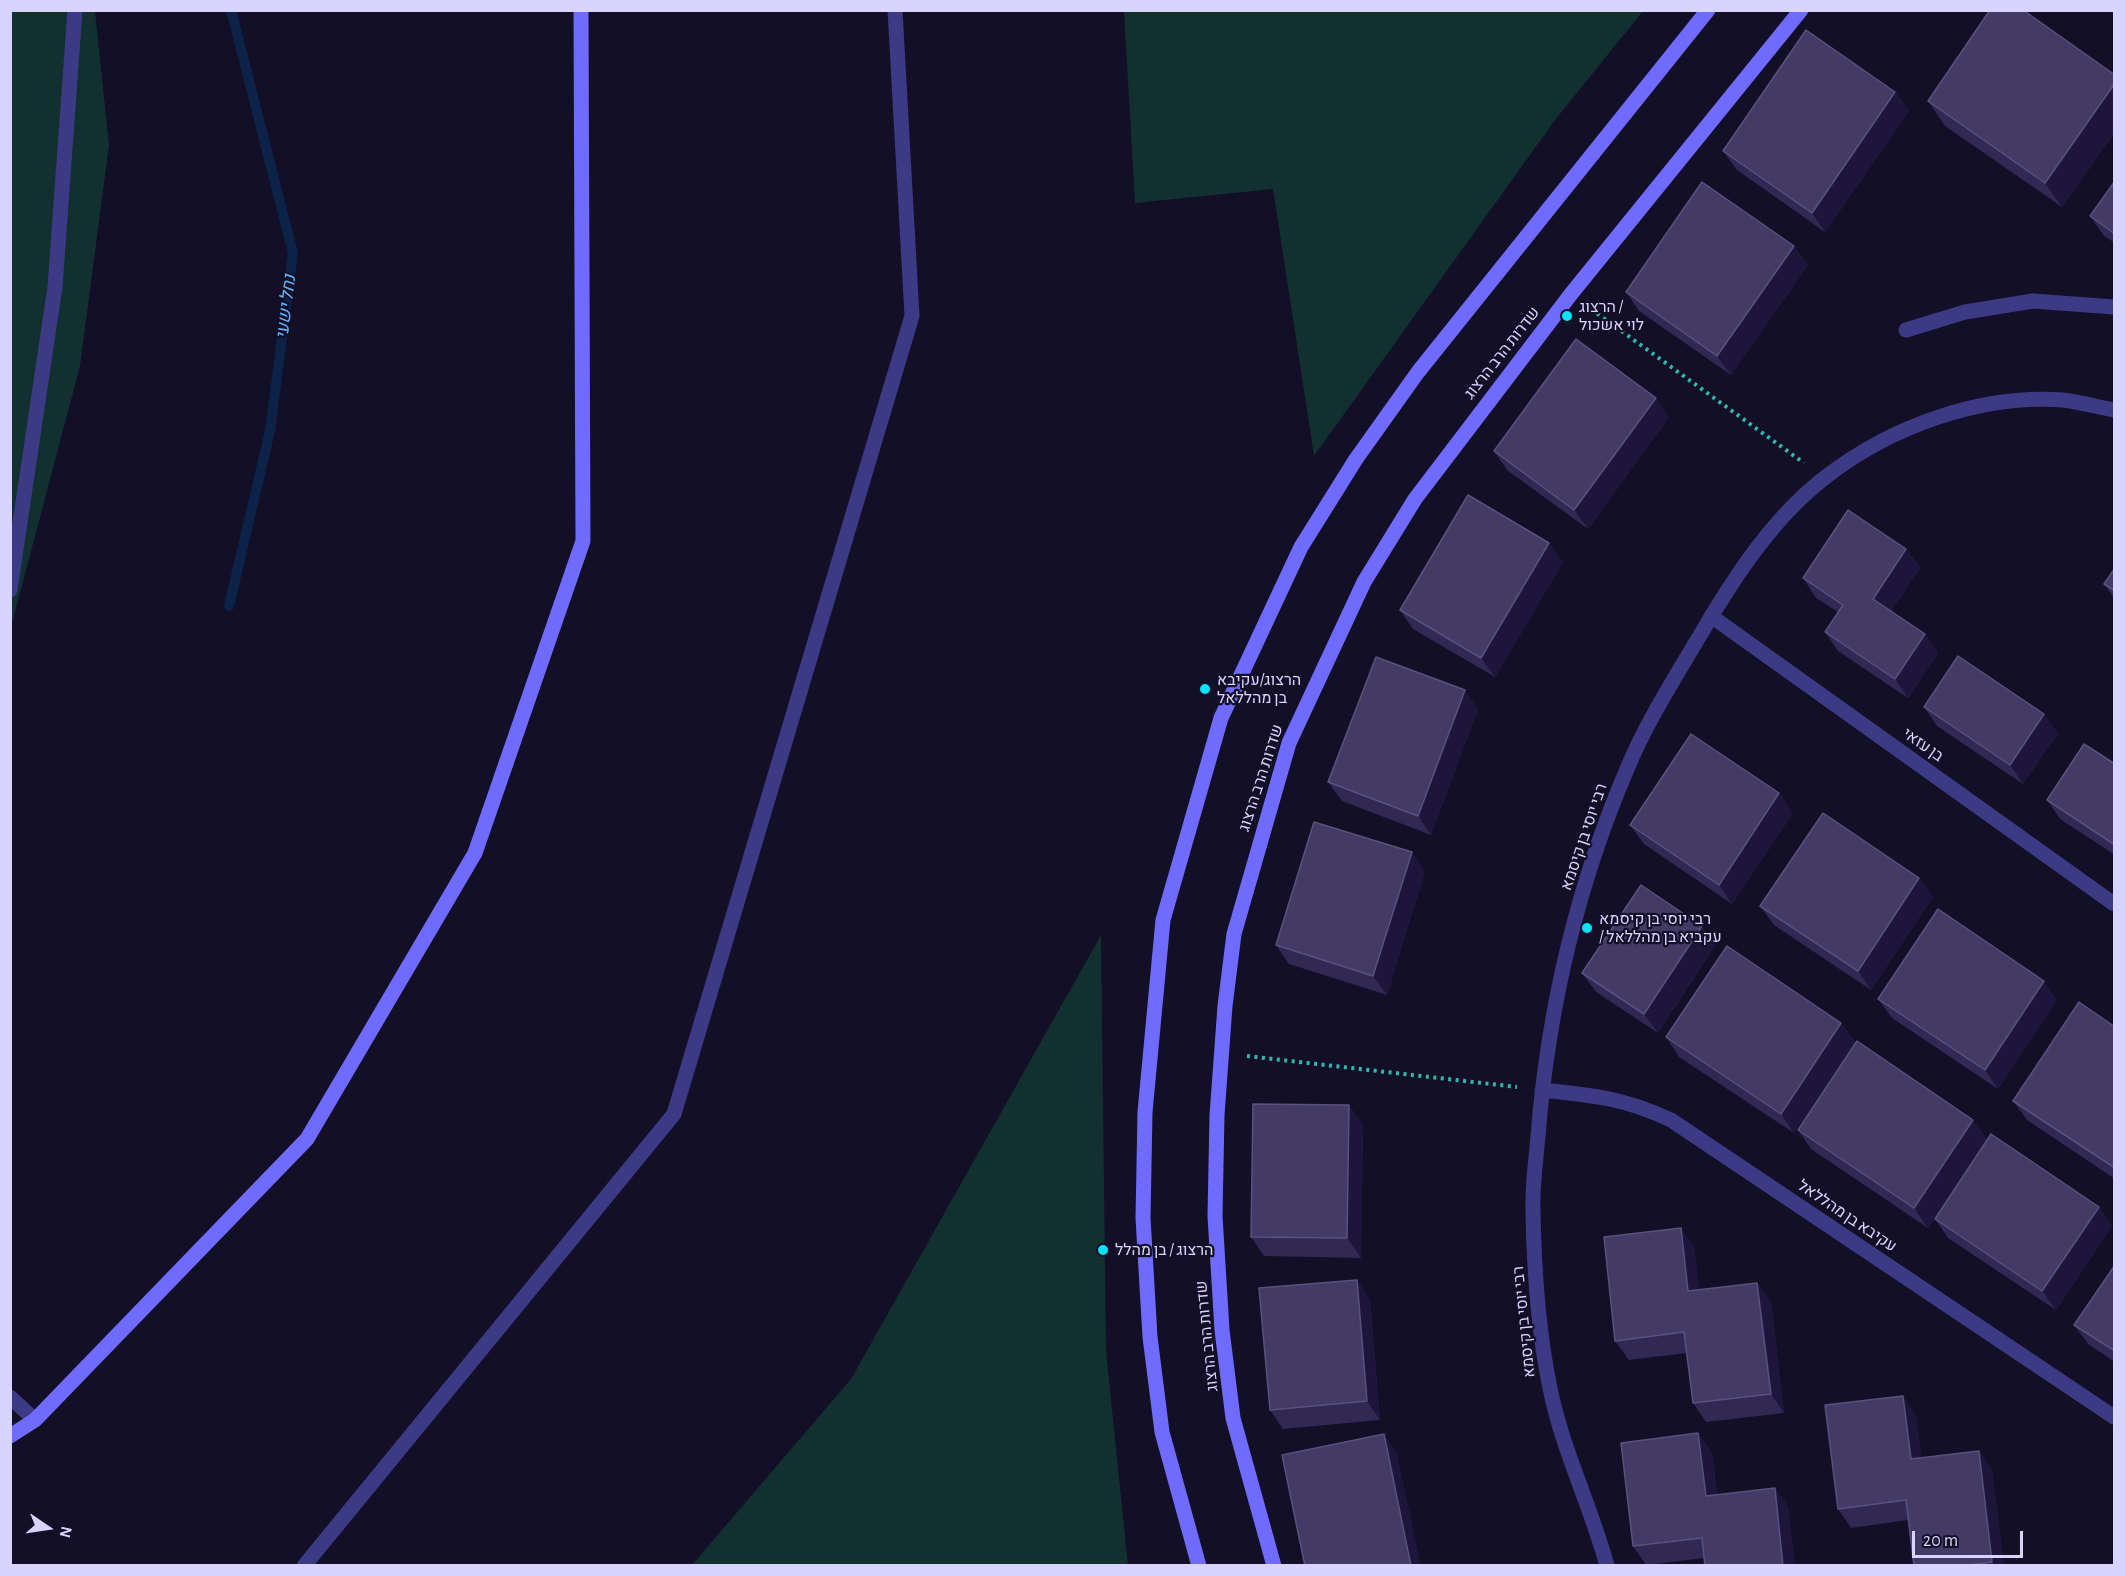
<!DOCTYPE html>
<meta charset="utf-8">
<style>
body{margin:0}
#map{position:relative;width:2125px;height:1576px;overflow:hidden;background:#130f26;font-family:"Alegreya Sans",sans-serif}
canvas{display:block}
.frame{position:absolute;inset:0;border:12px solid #d9d4ff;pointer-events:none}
.north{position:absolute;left:18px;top:1498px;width:60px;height:60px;-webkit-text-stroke:4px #130f26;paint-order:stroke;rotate:103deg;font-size:16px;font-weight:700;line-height:24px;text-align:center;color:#d9d4ff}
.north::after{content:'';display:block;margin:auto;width:21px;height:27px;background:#d9d4ff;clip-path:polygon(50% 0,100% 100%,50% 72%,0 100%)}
.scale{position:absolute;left:1912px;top:1531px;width:111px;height:27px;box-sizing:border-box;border:3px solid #d9d4ff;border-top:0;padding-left:8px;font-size:18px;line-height:21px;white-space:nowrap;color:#d9d4ff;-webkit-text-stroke:4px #130f26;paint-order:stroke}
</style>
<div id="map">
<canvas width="2125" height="1576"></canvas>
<div class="frame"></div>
<div class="north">N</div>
<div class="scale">20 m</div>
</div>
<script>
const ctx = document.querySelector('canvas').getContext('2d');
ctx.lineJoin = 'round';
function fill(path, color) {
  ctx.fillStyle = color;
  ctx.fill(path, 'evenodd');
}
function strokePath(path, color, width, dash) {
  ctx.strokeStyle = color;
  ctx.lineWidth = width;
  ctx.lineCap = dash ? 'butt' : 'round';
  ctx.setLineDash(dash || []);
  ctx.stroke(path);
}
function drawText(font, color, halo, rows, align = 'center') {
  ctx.font = font + ' "Alegreya Sans",Heebo,sans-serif';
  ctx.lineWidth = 4.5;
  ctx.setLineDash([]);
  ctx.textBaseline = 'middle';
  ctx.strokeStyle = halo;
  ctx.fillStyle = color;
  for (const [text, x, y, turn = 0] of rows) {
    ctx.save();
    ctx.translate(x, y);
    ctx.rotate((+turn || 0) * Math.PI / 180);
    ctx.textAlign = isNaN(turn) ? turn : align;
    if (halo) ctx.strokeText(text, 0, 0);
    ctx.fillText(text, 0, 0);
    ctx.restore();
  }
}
const green = new Path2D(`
 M11,11H95L109,145L80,366L11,627Z
 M1124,11V10L1643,11L1555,120L1314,456L1273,189L1135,203Z
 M1101,935L1106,1351L1128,1565H692L851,1379Z`);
const stream = new Path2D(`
 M229,606L270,431L293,253L231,10`);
const path = new Path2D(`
 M1591,309L1804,463
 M1247,1056L1517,1087`);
const lane = new Path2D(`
 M1906,330L1965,312L2033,301L2114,307
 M10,590L55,287L75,10
 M304,1566L674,1114L912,316L895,10`);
const street = new Path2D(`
 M1711,616L2114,904
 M1542,1090C1592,1095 1624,1098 1671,1120L2114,1417
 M10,1397L35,1420
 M1607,1566C1591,1506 1562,1449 1550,1388C1538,1331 1534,1269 1533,1211C1532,1186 1536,1161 1538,1136C1548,1010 1577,886 1627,769C1647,721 1676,676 1702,632C1735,576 1774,516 1827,476C1892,426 1981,394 2063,400C2080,402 2098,407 2114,410`);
const secondary = new Path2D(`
 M10,1436L35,1420L307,1139L475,853L583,541L581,10
 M1199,1566L1162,1432L1150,1337L1143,1218L1145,1112L1163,920L1221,718L1301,547L1356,459L1418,372L1708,10
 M1274,1566L1233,1418L1222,1330L1215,1216L1217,1115L1225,1006L1234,934L1289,743L1364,582L1415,499L1571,294L1801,10`);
const wall = new Path2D(`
 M2115,75V132L2062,207L1945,126L1928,101Z
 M1895,92L1909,111L1825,232L1737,170L1723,151Z
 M2115,181V243L2104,236L2090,216Z
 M1794,246L1808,265L1731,375L1639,311L1626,292Z
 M1669,417L1588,529L1507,470L1494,451Z
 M1906,549L1920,568L1891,611L1925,634L1938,653L1908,698L1838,651L1825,632L1838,612L1816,598L1803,578Z
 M1563,562L1495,677L1413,629L1400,610Z
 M2115,568V599L2104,584Z
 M1924,707L2058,733L2023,784L1937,726Z
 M1478,709L1431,835L1342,801L1328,782Z
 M2115,764V855L2060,819L2047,800Z
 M1779,793L1793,813L1732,904L1644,844L1630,825Z
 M1425,871L1387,995L1289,964L1276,945Z
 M1919,878L1933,897L1871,990L1774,925L1760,906Z
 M1716,945L1658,1033L1596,992L1582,973Z
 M1878,999L2057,1000L1998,1089L1892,1018Z
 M1841,1023L1855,1042L1794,1133L1679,1057L1666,1037Z
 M2115,1027V1179L2027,1120L2013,1101Z
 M1363,1124L1361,1258L1264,1256L1251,1237Z
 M1798,1130L1987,1139L1928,1228L1811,1149Z
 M2099,1207L2112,1226L2056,1310L1948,1238L1935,1219Z
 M1694,1247L1699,1290L1757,1283L1771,1302L1784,1413L1706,1422L1693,1403L1687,1353L1629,1360L1615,1341Z
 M2115,1265V1362L2088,1344L2074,1325Z
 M1370,1299L1380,1420L1283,1429L1270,1410Z
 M1916,1415L1921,1458L1979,1451L1992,1470L2004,1566H1914L1908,1520L1851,1528L1838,1509Z
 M1698,1433L1712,1452L1717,1495L1775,1488L1788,1507L1795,1566H1705L1704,1558L1646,1565L1633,1546Z`);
const shadedWall = new Path2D(`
 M2115,83V132L2062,207L2045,183Z
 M1895,92L1909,111L1825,232L1812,213Z
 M1794,246L1808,265L1731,375L1717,356Z
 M1656,398L1669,417L1588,529L1574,510Z
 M1549,543L1563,562L1495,677L1481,658Z
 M1906,549L1920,568L1886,618L1873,599Z
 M1925,634L1938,653L1908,698L1895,679Z
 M1465,690L1478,709L1431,835L1418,816Z
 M2044,714L2058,733L2023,784L2010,765Z
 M1779,793L1793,813L1732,904L1719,885Z
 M1412,852L1425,871L1387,995L1373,976Z
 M1919,878L1933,897L1871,990L1858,971Z
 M1702,926L1716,945L1658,1033L1644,1014Z
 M2044,981L2057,1000L1998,1089L1985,1070Z
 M1841,1023L1855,1042L1794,1133L1781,1114Z
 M1349,1105L1363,1124L1361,1258L1347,1238Z
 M1973,1120L1987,1139L1928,1228L1914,1208Z
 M2099,1207L2112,1226L2056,1310L2042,1291Z
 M1681,1228L1694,1247L1702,1310L1688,1291Z
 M1357,1280L1370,1299L1380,1420L1367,1401Z
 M1757,1283L1771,1302L1784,1413L1771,1394Z
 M1903,1396L1916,1415L1924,1478L1911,1459Z
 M1698,1433L1712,1452L1719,1516L1706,1496Z
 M1384,1434L1397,1453L1421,1566H1411Z
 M1979,1451L1992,1470L2004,1566H1995L1992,1562Z
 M1775,1488L1788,1507L1795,1566H1783Z`);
const building = new Path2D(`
 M1990,10H2023L2115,75V83L2045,183L1928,101Z
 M1806,30L1895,92L1812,213L1723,151Z
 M2115,181V234L2090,216Z
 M1702,182L1794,246L1717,356L1626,292Z
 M1576,339L1656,398L1574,510L1494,451Z
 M1468,495L1549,543L1481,658L1400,610Z
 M1848,510L1906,549L1873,599L1925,634L1895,679L1825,632L1843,605L1803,578Z
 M2115,568V591L2104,584Z
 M1958,656L2044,714L2010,765L1924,707Z
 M1376,657L1465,690L1418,816L1328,782Z
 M1691,734L1779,793L1719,885L1630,825Z
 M2084,744L2115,764V845L2047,800Z
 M1823,813L1919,878L1858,971L1760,906Z
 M1314,822L1412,852L1373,976L1276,945Z
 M1641,885L1702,926L1644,1014L1582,973Z
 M1938,909L2044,981L1985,1070L1878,999Z
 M1727,946L1841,1023L1781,1114L1666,1037Z
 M2079,1002L2115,1027V1168L2013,1101Z
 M1857,1041L1973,1120L1914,1208L1798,1130Z
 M1253,1104L1349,1105L1347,1238L1251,1237Z
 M1991,1134L2099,1207L2042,1291L1935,1219Z
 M1681,1228L1688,1291L1757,1283L1771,1394L1693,1403L1684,1332L1615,1341L1604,1237Z
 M2115,1265V1351L2074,1325Z
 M1357,1280L1367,1401L1270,1410L1259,1288Z
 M1903,1396L1911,1459L1979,1451L1992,1562L1959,1566H1914L1906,1500L1838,1509L1825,1405Z
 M1698,1433L1706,1496L1775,1488L1783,1566H1705L1702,1538L1633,1546L1621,1443Z
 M1384,1434L1411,1566H1305L1282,1455Z`);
const markers = [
 [1567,316,6,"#00e5ff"],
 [1205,689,6,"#00e5ff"],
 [1587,928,6,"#00e5ff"],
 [1103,1250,6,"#00e5ff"]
];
const poiNames = [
 ["הרצוג /",1579,307],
 ["לוי אשכול",1579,325],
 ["הרצוג/עקיבא",1217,680],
 ["בן מהללאל",1217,698],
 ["רבי יוסי בן קיסמא",1599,919],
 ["/ עקביא בן מהללאל",1599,937],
 ["הרצוג / בן מהלל",1115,1250]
];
const streetNames = [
 ["שדרות הרב הרצוג",1502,353,-52],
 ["בן עזאי",1923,745,35],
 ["שדרות הרב הרצוג",1261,778,-72],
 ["רבי יוסי בן קיסמא",1584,837,-71],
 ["עקיבא בן מהללאל",1847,1216,34],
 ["רבי יוסי בן קיסמא",1524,1322,-96],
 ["שדרות הרב הרצוג",1207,1336,-96]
];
const waterNames = [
 ["נחל ישעי",286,307,-83]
];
fill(green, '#12302f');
strokePath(stream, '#0c2248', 10);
strokePath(path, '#2fb8b0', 4, [3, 4.5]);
strokePath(lane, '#3d3a85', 15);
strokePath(street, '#3d3a85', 15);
strokePath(secondary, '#6f6bff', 15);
fill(wall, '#312854');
fill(shadedWall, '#1d163a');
fill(building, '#433a66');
strokePath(building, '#5a527e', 1.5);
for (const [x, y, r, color] of markers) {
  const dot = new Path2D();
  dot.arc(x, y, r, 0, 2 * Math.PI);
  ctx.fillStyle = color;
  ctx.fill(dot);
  strokePath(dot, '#130f26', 2);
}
drawText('16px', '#d9d4ff', '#130f26', poiNames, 'left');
drawText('16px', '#d9d4ff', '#130f26', streetNames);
drawText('italic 18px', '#62b6ff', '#130f26', waterNames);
</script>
